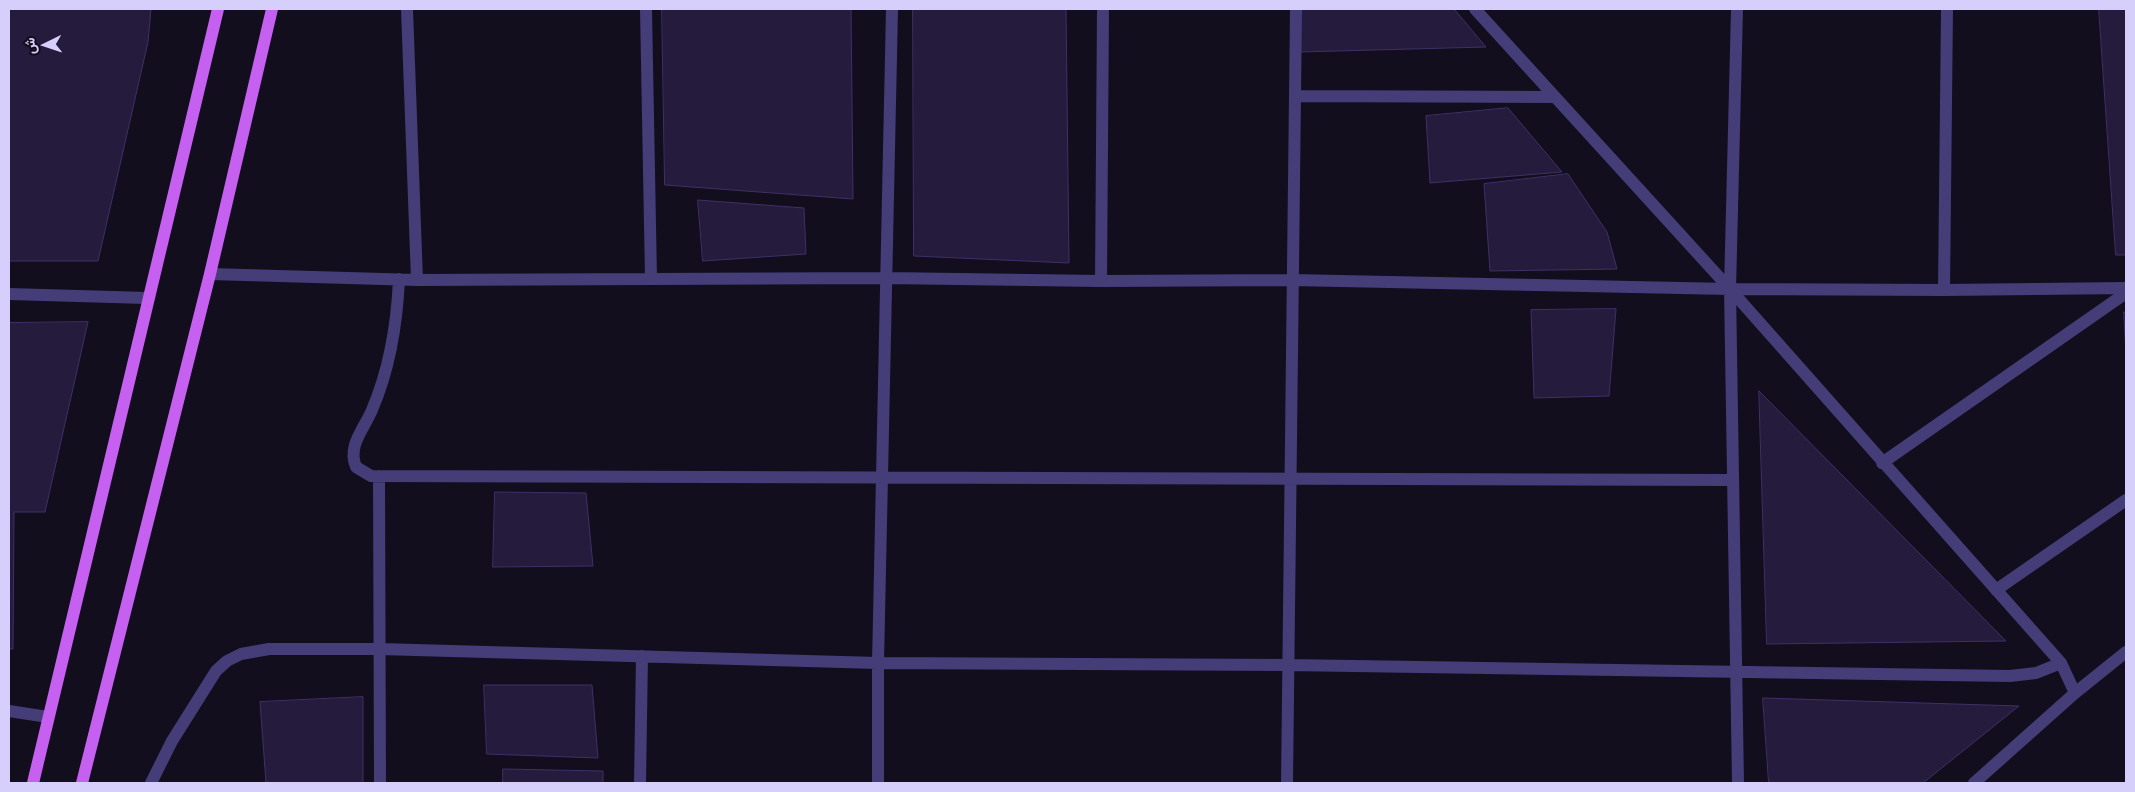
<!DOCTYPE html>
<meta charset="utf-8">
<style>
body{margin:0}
#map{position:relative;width:2135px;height:792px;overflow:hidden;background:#120e1e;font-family:Mulish,Vazirmatn,sans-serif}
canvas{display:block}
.frame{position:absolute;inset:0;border:10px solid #d7cffb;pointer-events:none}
.north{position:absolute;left:20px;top:20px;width:50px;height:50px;-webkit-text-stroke:4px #120e1e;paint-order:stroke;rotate:266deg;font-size:14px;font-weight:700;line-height:20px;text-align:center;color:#d7cffb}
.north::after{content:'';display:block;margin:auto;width:18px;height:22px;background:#d7cffb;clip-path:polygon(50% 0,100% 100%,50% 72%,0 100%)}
</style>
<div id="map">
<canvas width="2135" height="792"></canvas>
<div class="frame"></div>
<div class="north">ش</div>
</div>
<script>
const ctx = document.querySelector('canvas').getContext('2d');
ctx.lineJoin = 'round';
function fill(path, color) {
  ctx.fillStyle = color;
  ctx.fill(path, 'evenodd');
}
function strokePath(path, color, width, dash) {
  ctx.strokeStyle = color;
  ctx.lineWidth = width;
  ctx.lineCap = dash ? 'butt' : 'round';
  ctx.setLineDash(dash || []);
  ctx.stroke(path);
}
const building = new Path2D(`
 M9,9H151L148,42L98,261H9Z
 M662,9H851L853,199L665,185Z
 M913,9H1066L1069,263L914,256Z
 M1300,9H1454L1486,47L1300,52Z
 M2099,9H2126V255H2116Z
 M1508,108L1562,172L1430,183L1426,116Z
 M1568,174L1607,232L1617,269L1490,271L1484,184Z
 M698,200L804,208L806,254L703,261Z
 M1616,309L1609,396L1534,398L1531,310Z
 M2124,312L2126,313V352Z
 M88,322L45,512H14L13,649H9V323Z
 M1759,391L2006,641L1767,644Z
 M495,492L586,493L593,566L493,567Z
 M484,685H592L598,758L487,754Z
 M363,697V783H266L260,702Z
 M1763,698L2019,706L1923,783H1769Z
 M503,769L603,771V783H503Z`);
const service = new Path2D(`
 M9,711L48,717`);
const minor = new Path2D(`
 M407,9L417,280
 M646,9L651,279
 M1475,9L1730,289L2061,663L2075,693
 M1737,9L1730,289L1738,783
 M1295,96L1555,97
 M210,274L417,280L886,278L1101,281L1292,280L1730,289L1944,290L2126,288
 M399,279C397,325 390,368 372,410C364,429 347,446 356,467L371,476L1732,480
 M1101,281L1103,9
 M1944,290L1947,9
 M9,294L147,298
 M1882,463L2126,293
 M379,476L380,783
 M1996,590L2126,500
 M151,783L172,741L216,671L227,661L241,654L269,649H380L878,663L1288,665L2010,676L2036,673L2061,663
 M640,783L642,656
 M878,783V663L892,9
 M1287,783L1296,9
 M1974,783L2075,693L2126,652`);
const primary = new Path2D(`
 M33,783L218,9
 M82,783L210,274L272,9`);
fill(building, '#251c3d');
strokePath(building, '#3f3067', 1);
strokePath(service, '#443d78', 12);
strokePath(minor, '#443d78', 12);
strokePath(primary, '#c660f1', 12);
</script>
